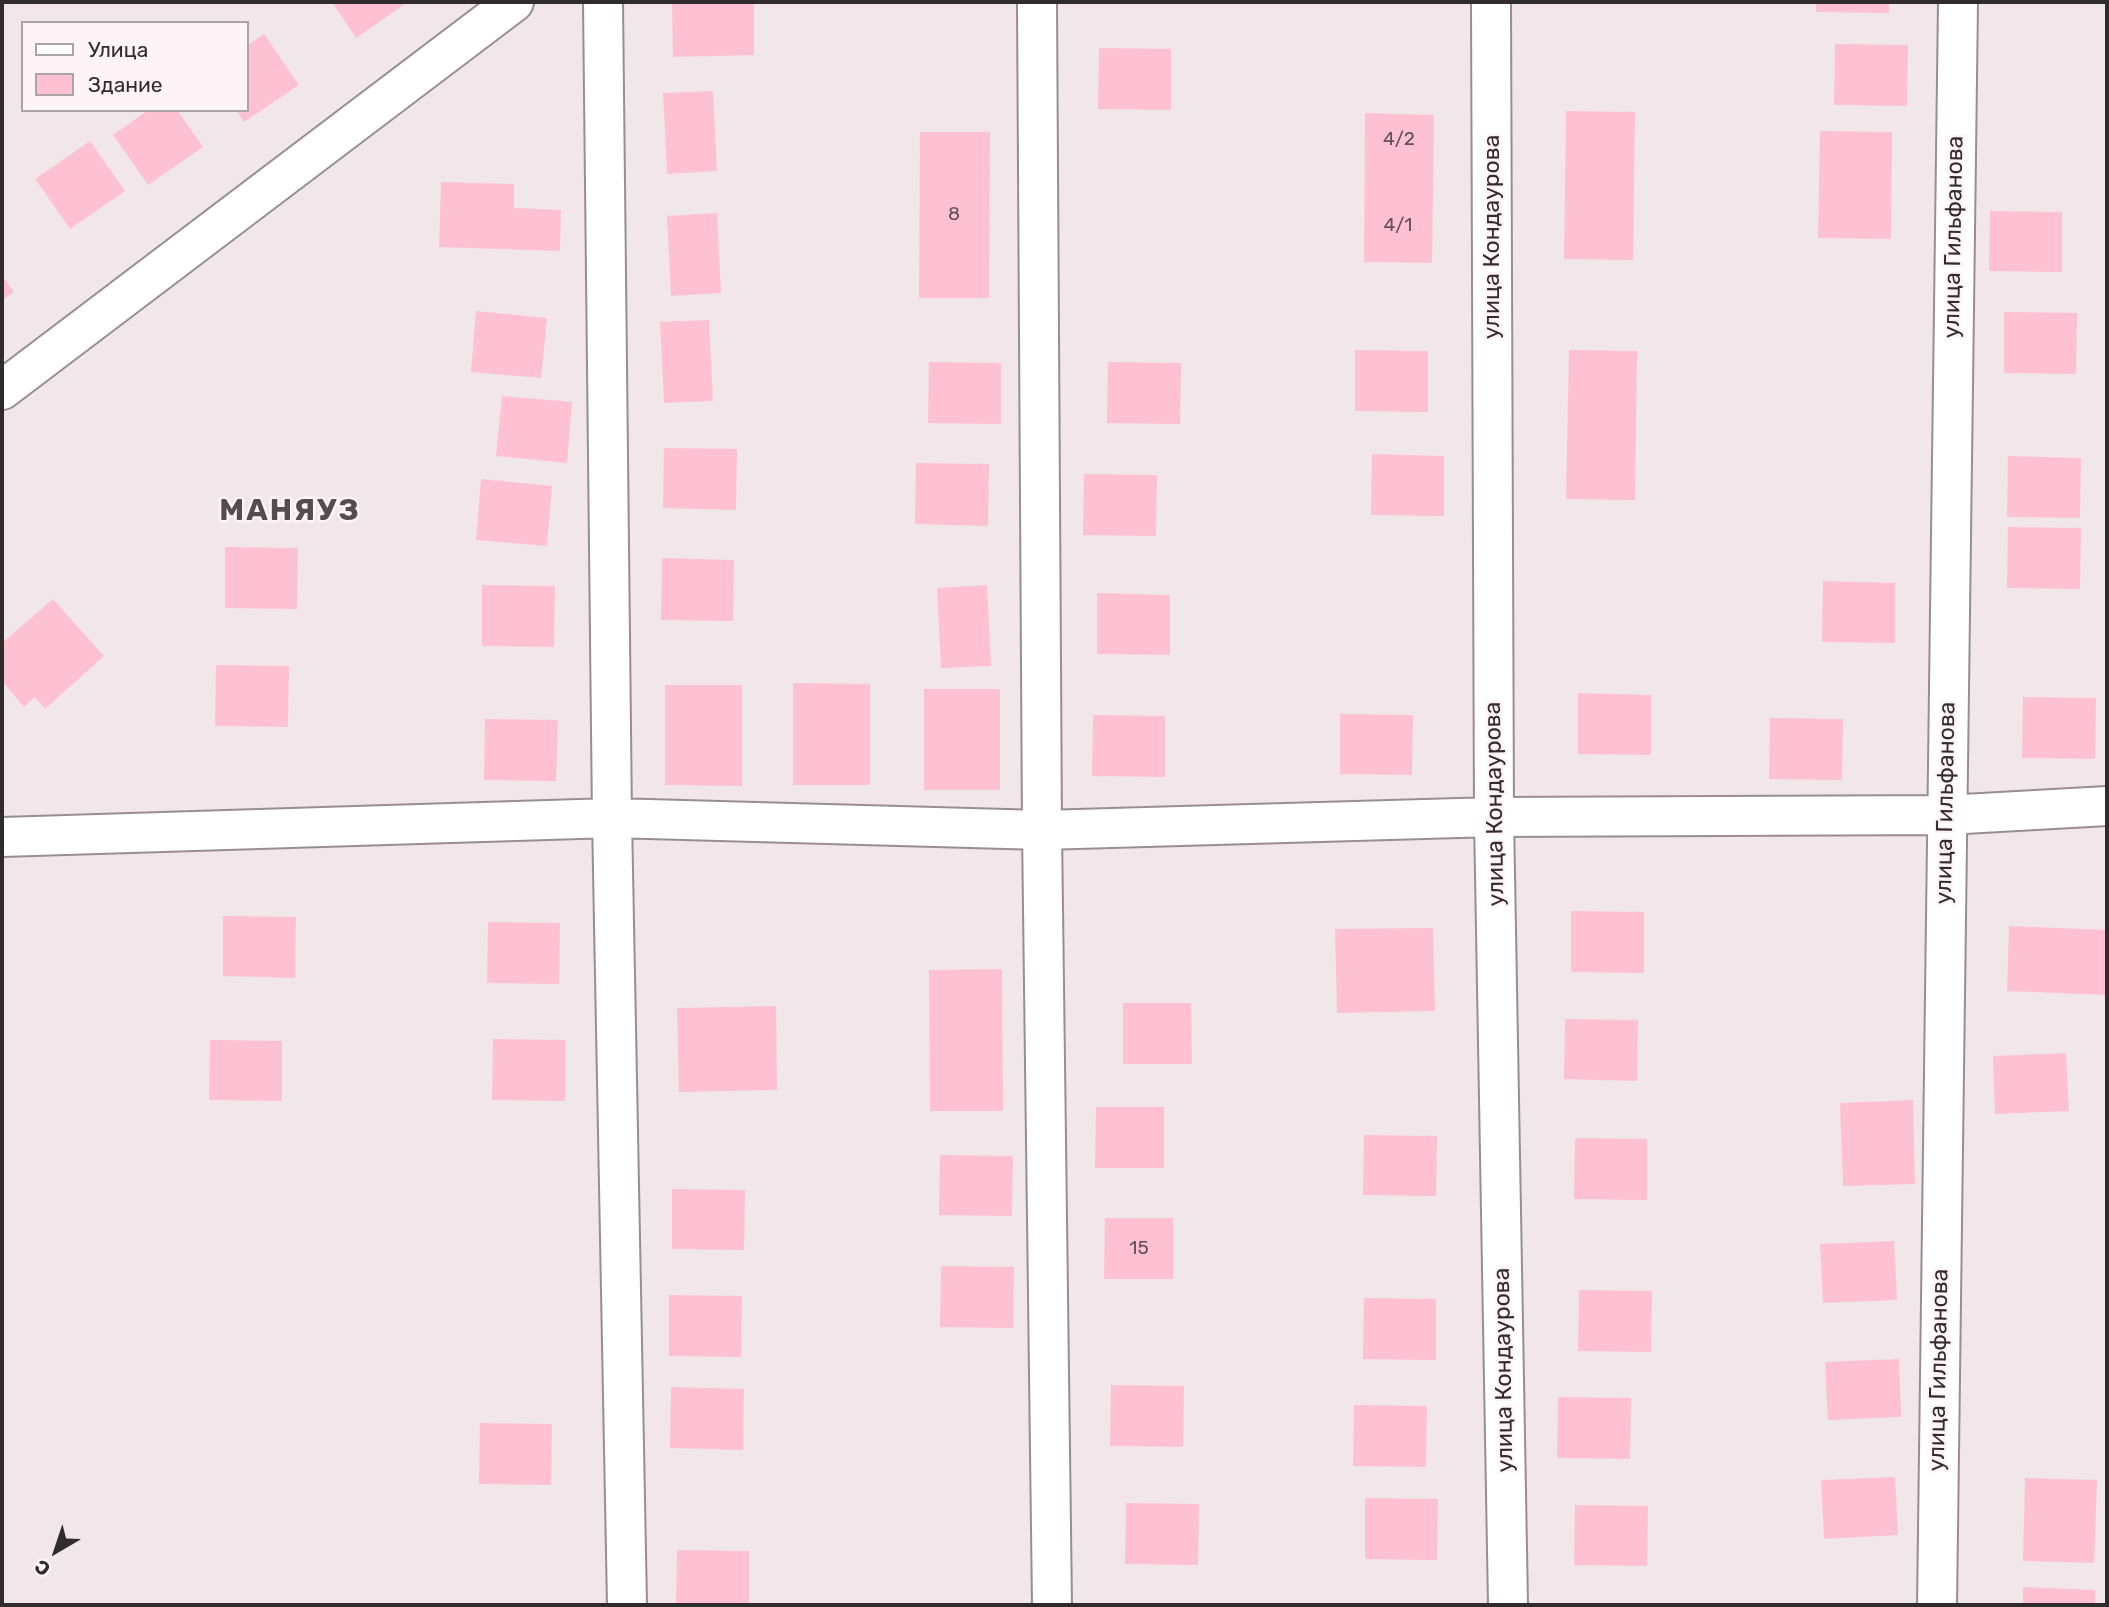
<!DOCTYPE html>
<meta charset="utf-8">
<style>
body{margin:0}
#map{position:relative;width:2109px;height:1607px;overflow:hidden;background:#f1e6e9;font-family:Rubik,sans-serif}
canvas{display:block}
.frame{position:absolute;inset:0;border:4px solid #302b2d;pointer-events:none}
.legend{position:absolute;left:21px;top:21px;width:228px;height:91px;box-sizing:border-box;background:#fef3f6;border:2px solid #aca3a6;margin:0;padding:9px 12px;list-style:none;font-size:21px;color:#302b2d}
.legend li{display:flex;align-items:center;gap:14px;height:35px}
.legend b{width:35px;border:2px solid #aca3a6}
.north{position:absolute;left:21px;top:1516px;width:70px;height:70px;-webkit-text-stroke:5px #fef3f6;paint-order:stroke;rotate:219deg;font-size:19px;font-weight:700;line-height:28px;text-align:center;color:#302b2d}
.north::after{content:'';display:block;margin:auto;width:24px;height:32px;background:#302b2d;clip-path:polygon(50% 0,100% 100%,50% 72%,0 100%)}
</style>
<div id="map">
<canvas width="2109" height="1607"></canvas>
<div class="frame"></div>
<ul class="legend">
<li><b style="height:9px;background:#fff"></b>Улица</li>
<li><b style="height:19px;background:#fec0d3"></b>Здание</li>
</ul>
<div class="north">С</div>
</div>
<script>
const ctx = document.querySelector('canvas').getContext('2d');
ctx.lineJoin = 'round';
function fill(path, color) {
  ctx.fillStyle = color;
  ctx.fill(path, 'evenodd');
}
function strokePath(path, color, width, dash) {
  ctx.strokeStyle = color;
  ctx.lineWidth = width;
  ctx.lineCap = dash ? 'butt' : 'round';
  ctx.setLineDash(dash || []);
  ctx.stroke(path);
}
function drawText(font, color, halo, rows, align = 'center') {
  ctx.font = font + ' Rubik,sans-serif';
  ctx.lineWidth = 5;
  ctx.setLineDash([]);
  ctx.textBaseline = 'middle';
  ctx.strokeStyle = halo;
  ctx.fillStyle = color;
  for (const [text, x, y, turn = 0] of rows) {
    ctx.save();
    ctx.translate(x, y);
    ctx.rotate((+turn || 0) * Math.PI / 180);
    ctx.textAlign = isNaN(turn) ? turn : align;
    if (halo) ctx.strokeText(text, 0, 0);
    ctx.fillText(text, 0, 0);
    ctx.restore();
  }
}
const building = new Path2D(`
 M332,2H408L356,38Z
 M672,2H754V55L673,57Z
 M1816,2H1889V13L1816,12Z
 M264,34L299,85L244,122L236,110H247V46Z
 M1835,44L1908,45L1907,106L1834,105Z
 M1099,48L1171,49V110L1098,109Z
 M713,91L717,171L667,174L663,93Z
 M148,110H177L203,147L148,185L113,135Z
 M1566,111L1635,112L1633,260L1564,259Z
 M1365,113L1434,115L1432,263L1364,262Z
 M1820,131L1892,132L1891,239L1818,238Z
 M920,132H990L989,298H919Z
 M90,141L125,191L70,229L35,179Z
 M441,182L514,184V208L561,210L560,251L439,247Z
 M1990,211L2062,212V272L1989,271Z
 M717,213L721,293L671,296L667,216Z
 M2,275L14,292L2,300Z
 M476,311L547,318L541,378L471,372Z
 M2004,312L2077,313L2076,374L2004,373Z
 M709,320L713,401L664,403L660,322Z
 M1355,350L1428,351V412L1355,411Z
 M1569,350L1637,351L1635,500L1566,499Z
 M929,362L1001,363V424L928,423Z
 M1108,362L1181,363L1180,424L1107,423Z
 M502,396L572,402L567,463L496,456Z
 M664,448L737,449L736,510L663,508Z
 M1372,454L1444,456V516L1371,515Z
 M2008,456L2081,458L2080,518L2007,517Z
 M916,463L989,464L988,526L915,524Z
 M1084,474L1157,475L1156,536L1083,535Z
 M481,479L552,486L547,546L476,540Z
 M2008,527L2081,528L2080,589L2007,588Z
 M225,547L298,548L297,609L225,608Z
 M662,558L734,560L733,621L661,620Z
 M1823,581L1895,583V643L1822,642Z
 M482,585L555,586L554,647L482,646Z
 M987,585L991,666L941,668L937,588Z
 M1097,593L1170,595V655L1097,654Z
 M53,599L104,656L45,709L35,697L24,707L2,681V643Z
 M216,665L289,666L288,727L215,726Z
 M793,683L870,684V785H793Z
 M665,685H742V786L665,785Z
 M924,689H1000V790H924Z
 M1578,693L1651,695V755L1578,754Z
 M2023,697L2096,698L2095,759L2022,758Z
 M1340,714L1413,715L1412,775L1340,774Z
 M1093,715L1165,716V777L1092,776Z
 M1770,718L1843,719L1842,780L1769,779Z
 M485,719L558,720L556,781L484,780Z
 M1571,911L1644,912V973L1571,972Z
 M223,916L296,917L295,978L223,976Z
 M488,922L560,923L559,984L487,983Z
 M2009,926L2107,930V995L2007,991Z
 M1433,928L1435,1011L1337,1013L1335,929Z
 M1002,969L1003,1111H930L929,970Z
 M1123,1003H1191L1192,1064H1123Z
 M776,1006L777,1090L679,1092L677,1008Z
 M1565,1019L1638,1020L1637,1081L1564,1079Z
 M493,1039L565,1040V1101L492,1100Z
 M210,1040L282,1041V1101L209,1100Z
 M2066,1053L2069,1111L1995,1114L1993,1056Z
 M1913,1100L1915,1184L1843,1186L1840,1103Z
 M1096,1107H1164V1168H1095Z
 M1364,1135L1437,1136L1436,1196L1363,1195Z
 M1575,1138L1647,1139V1200L1574,1199Z
 M940,1155L1013,1156L1012,1216L939,1215Z
 M672,1189L745,1190L744,1250L672,1249Z
 M1105,1218H1173V1279H1104Z
 M1894,1241L1897,1300L1823,1303L1820,1244Z
 M941,1266L1014,1267L1013,1328L940,1327Z
 M1579,1290L1652,1291L1651,1352L1578,1351Z
 M669,1295L742,1296L741,1357L669,1356Z
 M1364,1298L1436,1299V1360L1363,1359Z
 M1899,1359L1901,1417L1828,1420L1825,1362Z
 M1111,1385L1184,1386L1183,1447L1110,1446Z
 M671,1387L744,1389L743,1450L670,1448Z
 M1558,1397L1631,1398L1630,1459L1557,1458Z
 M1354,1405L1427,1406L1426,1467L1353,1466Z
 M480,1423L552,1424L551,1485L479,1484Z
 M1895,1477L1898,1535L1824,1539L1821,1480Z
 M2025,1478L2097,1480L2094,1563L2023,1561Z
 M1365,1498L1438,1499L1437,1560L1365,1559Z
 M1126,1503L1199,1504L1198,1565L1125,1564Z
 M1575,1505L1648,1506L1647,1566L1574,1565Z
 M677,1550L749,1551V1605H676Z
 M2023,1587L2095,1590V1605H2023Z`);
const street = new Path2D(`
 M603,2L612,818L627,1605
 M1037,2L1042,830L1052,1605
 M1491,2L1494,817L1508,1605
 M2,390L514,2
 M2,837L612,818L1042,830L1494,817L1946,815L2107,806
 M1937,1605L1958,2`);
const numberNames = [
 ["4/2",1399,140],
 ["8",954,215],
 ["4/1",1398,226],
 ["15",1139,1249]
];
const streetNames = [
 ["улица Кондаурова",1492,237,-90],
 ["улица Гильфанова",1954,237,-89],
 ["улица Гильфанова",1946,803,-89],
 ["улица Кондаурова",1495,804,-91],
 ["улица Кондаурова",1504,1370,-91],
 ["улица Гильфанова",1939,1370,-89]
];
const districtNames = [
 ["МАНЯУЗ",290,511]
];
fill(building, '#fec0d3');
strokePath(street, '#988e91', 42);
strokePath(street, '#fff', 38);
drawText('19px', '#645056', null, numberNames);
drawText('23px', '#302b2d', '#fef3f6', streetNames);
ctx.letterSpacing = '2px';
drawText('bold 30px', '#554c4f', '#fef3f6', districtNames);
ctx.letterSpacing = '0px';
</script>
